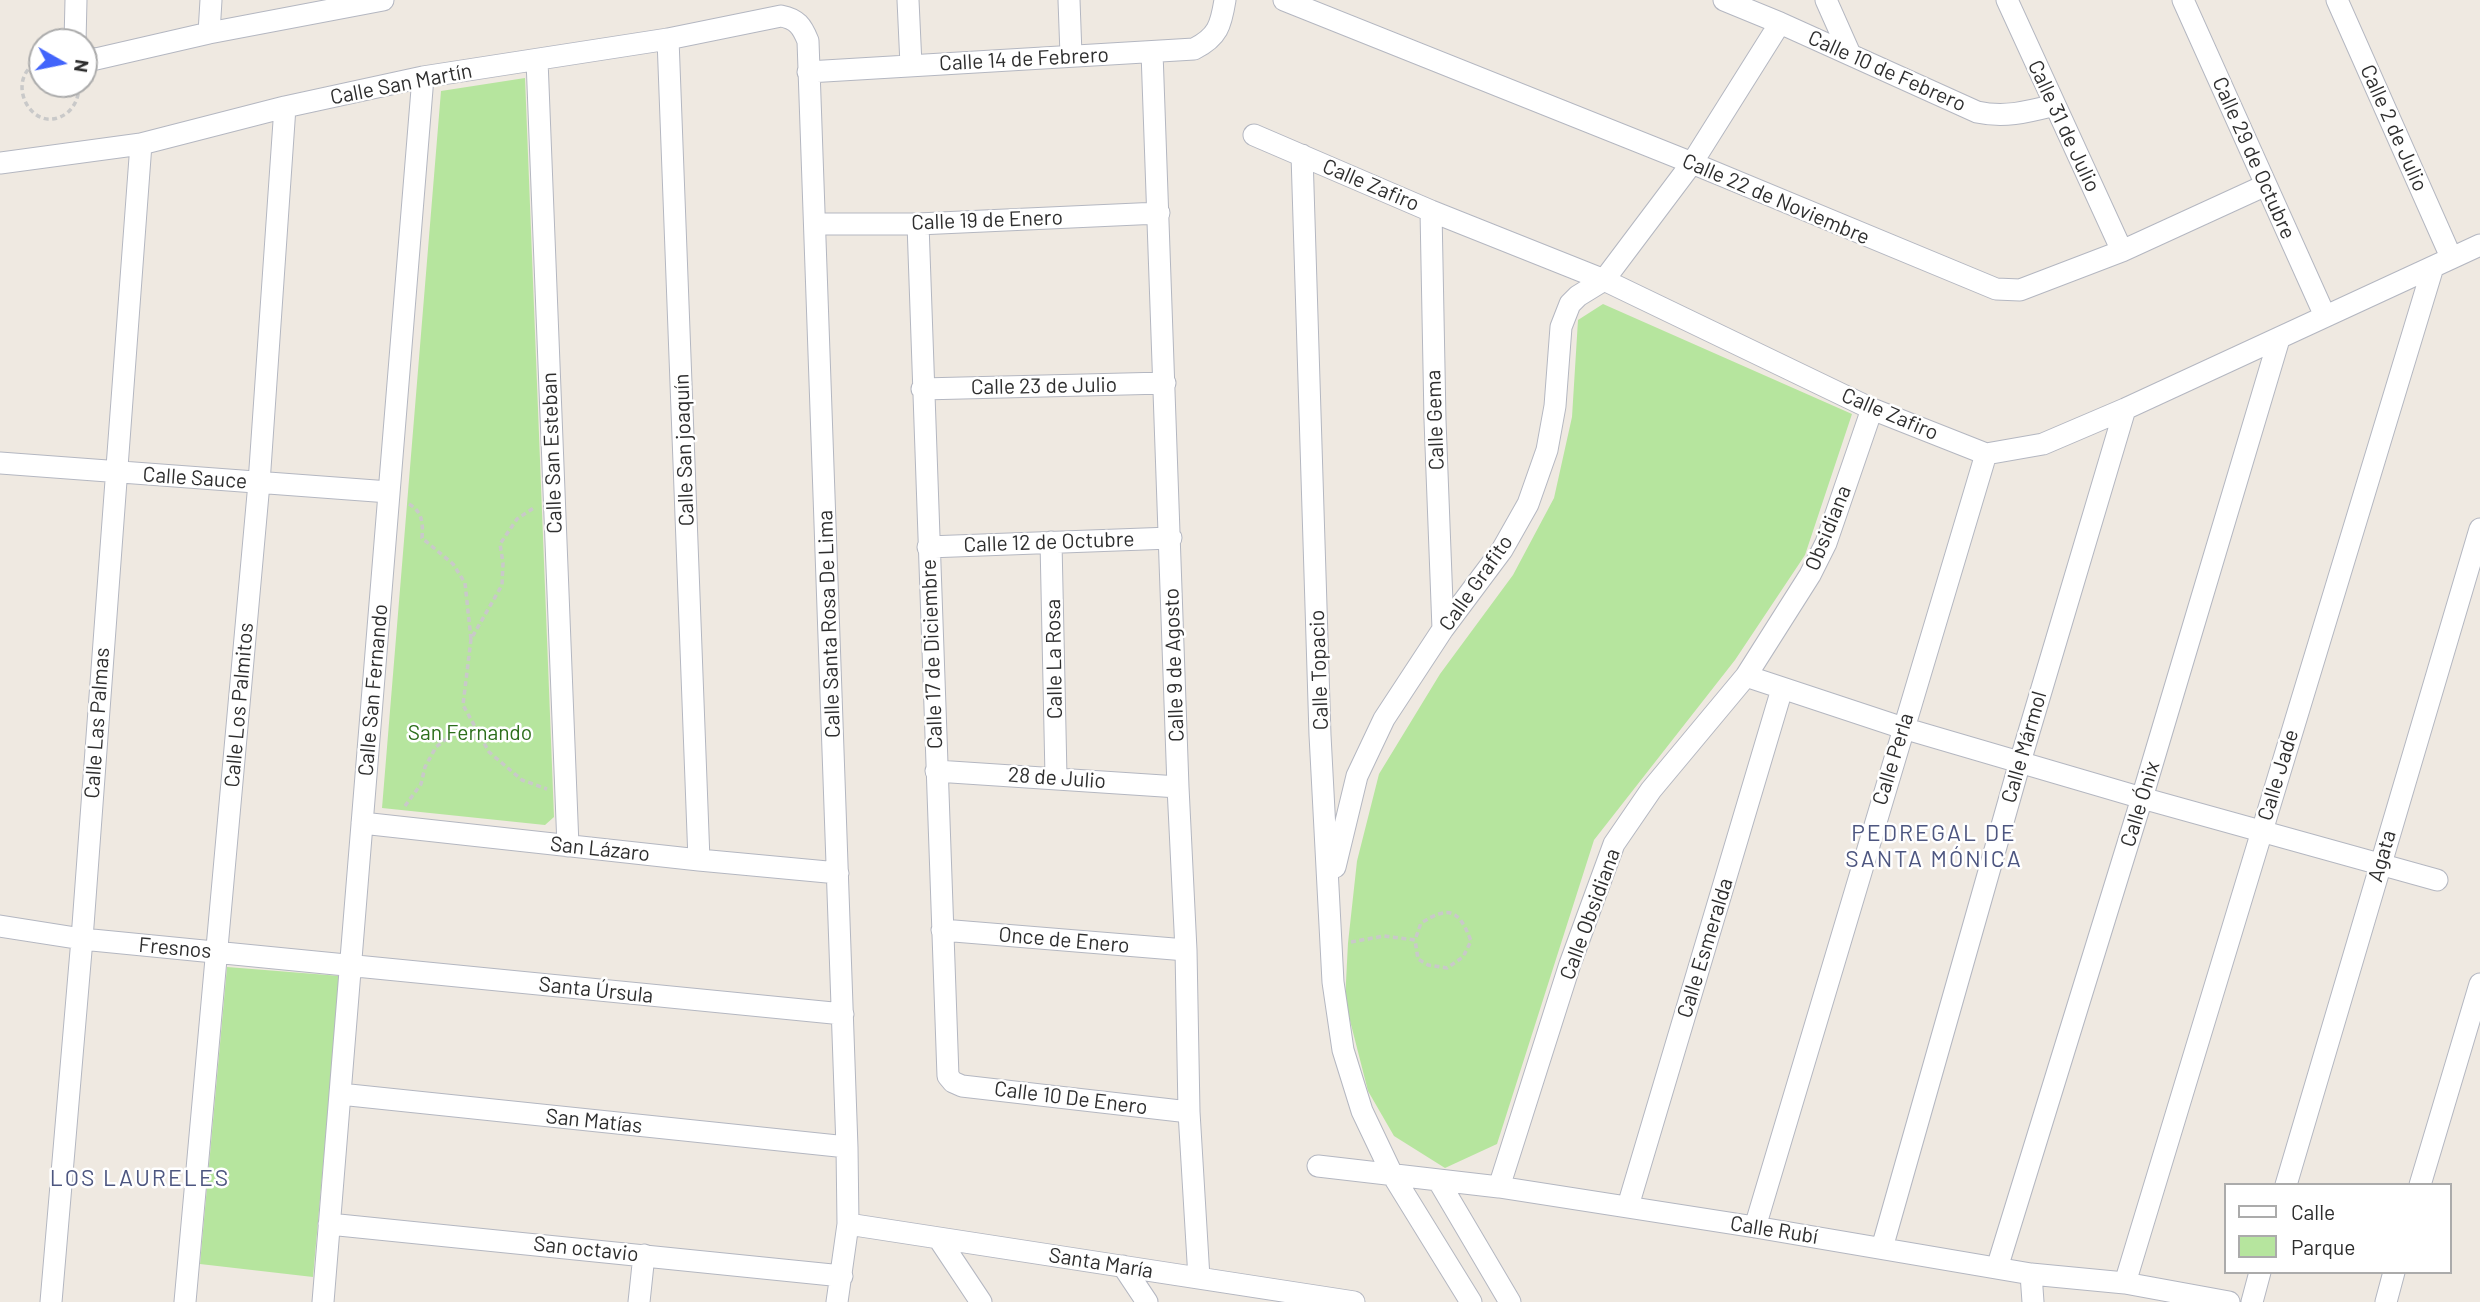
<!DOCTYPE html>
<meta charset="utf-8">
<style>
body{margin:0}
#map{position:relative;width:2480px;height:1302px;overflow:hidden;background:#efe9e1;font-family:Barlow,sans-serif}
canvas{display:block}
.legend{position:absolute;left:2224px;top:1183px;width:228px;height:91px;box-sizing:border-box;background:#fff;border:2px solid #ababab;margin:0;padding:9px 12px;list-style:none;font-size:21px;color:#2e2e2e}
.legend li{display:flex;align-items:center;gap:14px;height:35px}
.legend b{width:35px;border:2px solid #ababab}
.north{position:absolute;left:28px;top:28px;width:70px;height:70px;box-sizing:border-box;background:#fff;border:2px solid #ababab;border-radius:50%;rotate:99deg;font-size:19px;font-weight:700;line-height:28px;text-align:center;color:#2e2e2e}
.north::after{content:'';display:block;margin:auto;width:24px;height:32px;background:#4264fb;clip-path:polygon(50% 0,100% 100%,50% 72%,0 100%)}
</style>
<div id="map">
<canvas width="2480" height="1302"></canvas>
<ul class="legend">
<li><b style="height:9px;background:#fff"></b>Calle</li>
<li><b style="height:19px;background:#b6e59e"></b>Parque</li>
</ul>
<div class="north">N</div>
</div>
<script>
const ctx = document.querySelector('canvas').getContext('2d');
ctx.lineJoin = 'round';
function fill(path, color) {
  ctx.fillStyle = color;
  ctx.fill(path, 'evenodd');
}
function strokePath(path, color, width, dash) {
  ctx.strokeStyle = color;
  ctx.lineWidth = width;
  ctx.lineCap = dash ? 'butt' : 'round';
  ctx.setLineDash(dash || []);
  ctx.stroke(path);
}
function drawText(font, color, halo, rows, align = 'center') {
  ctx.font = font + ' Barlow,sans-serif';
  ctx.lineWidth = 5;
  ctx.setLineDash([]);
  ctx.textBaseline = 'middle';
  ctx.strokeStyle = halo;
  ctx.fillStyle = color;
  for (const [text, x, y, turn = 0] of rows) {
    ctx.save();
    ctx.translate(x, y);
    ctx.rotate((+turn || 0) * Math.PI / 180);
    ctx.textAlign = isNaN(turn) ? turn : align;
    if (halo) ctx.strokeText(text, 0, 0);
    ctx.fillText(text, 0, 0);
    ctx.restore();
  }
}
const green = new Path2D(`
 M525,78L554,817L545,825L382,808L441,91Z
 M1603,304L1852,414L1805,555L1735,660L1594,840L1497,1144L1445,1168L1394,1136L1368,1091L1345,1001L1348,943L1357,861L1379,774L1440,674L1513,575L1554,498L1572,417L1578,320Z
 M227,967L340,976L313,1277L200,1264Z`);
const path = new Path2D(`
 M42,60C0,76 32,139 67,113C76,105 79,96 79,84
 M409,504C423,512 423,524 422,538L453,564L465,583L471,639L502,585L503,563L500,544L517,519L535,507
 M471,639L463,705L489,752L522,780L547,789
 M405,806L421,784L425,767L436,747L454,733L480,737
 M1351,942L1384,936L1415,940L1421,923C1450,905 1459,910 1471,941L1463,957L1447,968L1428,965L1418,959L1415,940`);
const minor = new Path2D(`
 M908,0L911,65
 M1069,0L1071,55
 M1284,0L1692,163L1996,289L2020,290L2122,251L2266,185
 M1724,0L1780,23L1977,112C2005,118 2027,112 2055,105
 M1826,0L1850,54
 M2007,0L2122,251
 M2183,0L2325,316
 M2337,0L2451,257
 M209,33L211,0
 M668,39L699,860
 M75,42L76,0
 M1152,52L1178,787L1186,950L1189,1112L1199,1278
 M84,57L96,59L209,33L383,0
 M537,60L568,846
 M808,72L1194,49C1218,37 1221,25 1225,0
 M1254,135L1431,211L1604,280L1872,409L1986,454L2043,444L2125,409L2480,245
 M1302,155L1320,735L1333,982L1343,1050L1362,1111L1392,1174L1471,1302
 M0,163L141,144L285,107L423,77L668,39L781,16C797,19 802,26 808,41L847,1147L848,1224L837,1302
 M1431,211L1435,420L1443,629
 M815,224H918L1159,213
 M918,224L948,1076L953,1082L962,1086L1189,1112
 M922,389L1165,383
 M0,463L389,492
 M1051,542L1056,777
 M928,547L1171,538
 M1746,676L1903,728L2142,798L2437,880
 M936,771L1178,787
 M362,823L699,860L838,873
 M1335,867L1357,776L1384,719L1443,629L1502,550L1528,504L1547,450L1555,406L1561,327L1570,304L1578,296L1604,280L1692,163L1780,23
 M0,926L82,939L843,1014
 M942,930L1186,950
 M340,1094L847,1147
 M1318,1166L1499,1187L1755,1227L2031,1274L2125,1283L2229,1302
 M1438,1180L1510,1302
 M2286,1185L2480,529
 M2420,1185L2480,984
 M1499,1187L1570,964L1614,844L1651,790L1746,676L1810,575L1826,543L1872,409
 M1628,1206L1782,689
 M329,1224L842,1276
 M848,1224L1354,1302
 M1755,1227L1986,454
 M939,1239L981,1302
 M1882,1248L2020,762L2125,409
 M1123,1266L1147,1302
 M1997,1268L2142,798L2279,339
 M2031,1274L2033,1302
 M2125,1283L2433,267
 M51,1302L82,939L141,144
 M185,1302L259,483L285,107
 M323,1302L423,77
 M639,1302L644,1255
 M2252,1302L2260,1272
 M2386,1302L2394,1272`);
const streetNames = [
 ["Calle 14 de Febrero",1024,59,-3],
 ["Calle 10 de Febrero",1887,71,24],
 ["Calle San Martín",401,84,-11],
 ["Calle 31 de Julio",2064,126,65],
 ["Calle 2 de Julio",2394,128,66],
 ["Calle 29 de Octubre",2254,158,66],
 ["Calle Zafiro",1371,185,23],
 ["Calle 22 de Noviembre",1776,199,23],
 ["Calle 19 de Enero",987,220,-2],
 ["Calle 23 de Julio",1044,386,-1],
 ["Calle Zafiro",1890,414,23],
 ["Calle Gema",1435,420,-92],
 ["Calle San joaquín",684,450,-92],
 ["Calle San Esteban",552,453,-92],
 ["Calle Sauce",195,478,4],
 ["Obsidiana",1828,528,-68],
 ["Calle 12 de Octubre",1049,542,-2],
 ["Calle Grafito",1476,583,-55],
 ["Calle Santa Rosa De Lima",829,624,-92],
 ["Calle 17 de Diciembre",932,654,-92],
 ["Calle La Rosa",1054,659,-91],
 ["Calle 9 de Agosto",1174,665,-92],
 ["Calle Topacio",1319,670,-92],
 ["Calle San Fernando",373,690,-85],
 ["Calle Los Palmitos",239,705,-85],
 ["Calle Las Palmas",97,723,-86],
 ["Calle Mármol",2024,747,-74],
 ["Calle Perla",1893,759,-73],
 ["Calle Jade",2278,775,-73],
 ["28 de Julio",1057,778,4],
 ["Calle Ónix",2140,804,-73],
 ["San Lázaro",600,849,6],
 ["Agata",2382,856,-74],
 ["Calle Obsidiana",1590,914,-70],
 ["Once de Enero",1064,940,5],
 ["Fresnos",175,948,5],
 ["Calle Esmeralda",1705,948,-73],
 ["Santa Úrsula",596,990,6],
 ["Calle 10 De Enero",1071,1098,7],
 ["San Matías",594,1121,6],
 ["Calle Rubí",1774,1230,9],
 ["San octavio",586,1249,6],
 ["Santa María",1101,1263,9]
];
const parkNames = [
 ["San Fernando",470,733]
];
const neighbourhoodNames = [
 ["PEDREGAL DE",1934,833],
 ["SANTA MÓNICA",1934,859],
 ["LOS LAURELES",140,1178]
];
fill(green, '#b6e59e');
strokePath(minor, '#b4b7c1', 23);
strokePath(path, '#c9c9c9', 3.5, [5, 3.5]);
strokePath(minor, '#fff', 21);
drawText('21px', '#2e2e2e', '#fff', streetNames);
drawText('21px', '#2c6e1b', '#fff', parkNames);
ctx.letterSpacing = '2px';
drawText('23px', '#4d5680', '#fff', neighbourhoodNames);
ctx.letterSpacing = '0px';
</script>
